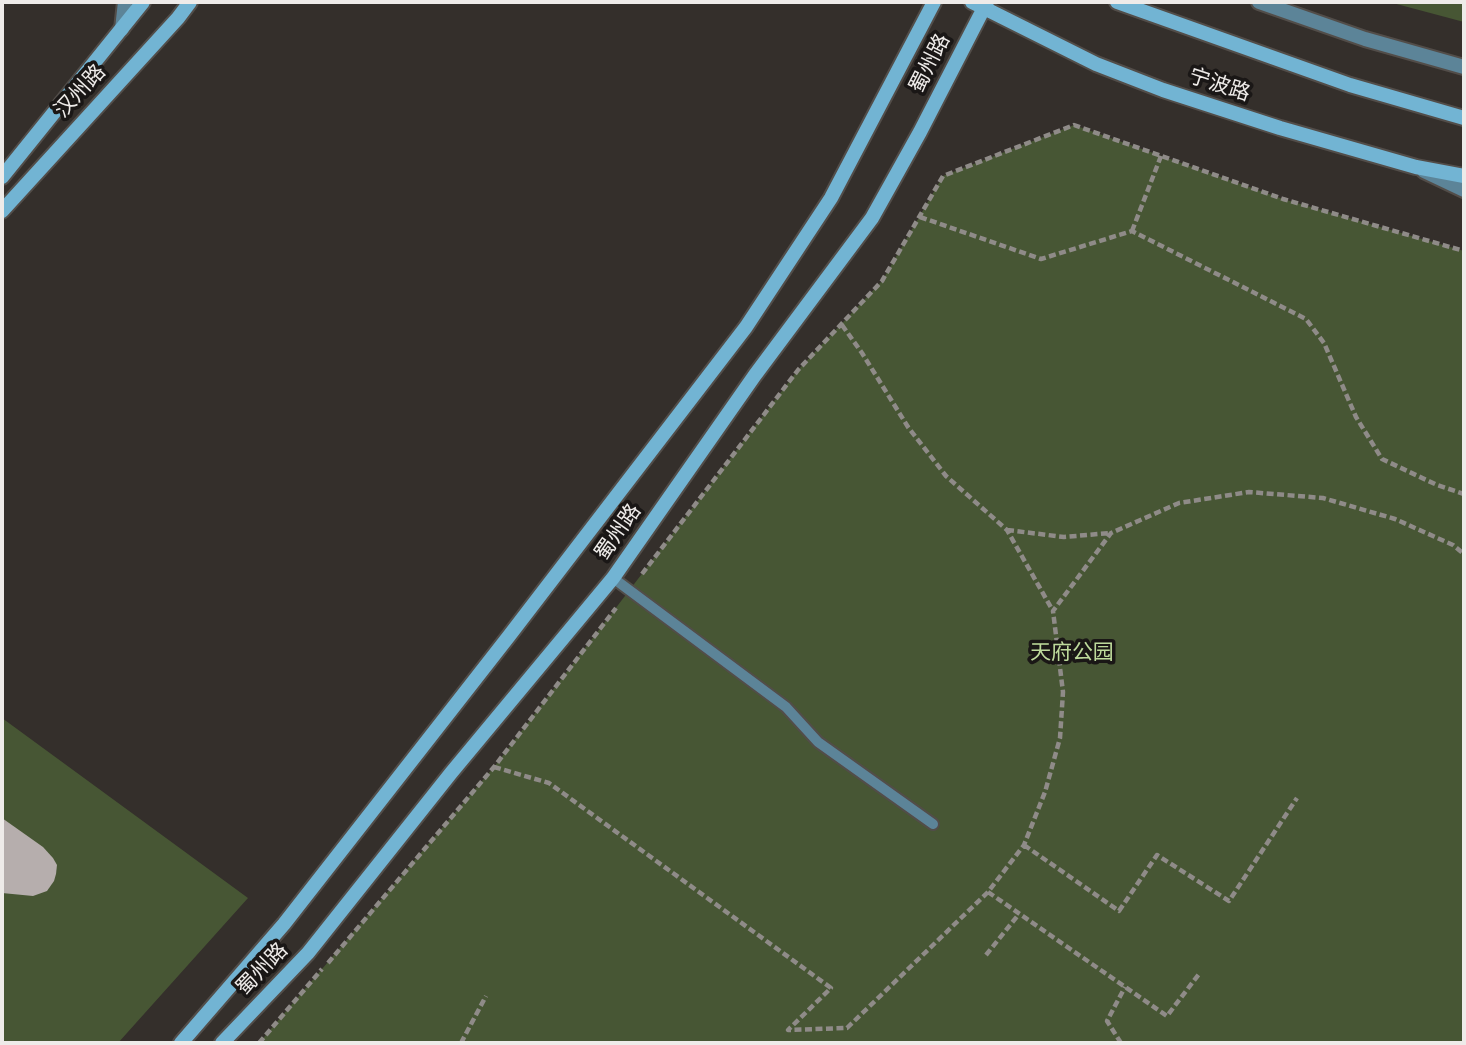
<!DOCTYPE html>
<meta charset="utf-8">
<style>
body{margin:0}
#map{position:relative;width:1466px;height:1045px;overflow:hidden;background:#342f2b;font-family:"Titillium Web",sans-serif}
canvas{display:block}
.frame{position:absolute;inset:0;border:4px solid #eeebe9;pointer-events:none}
</style>
<div id="map">
<canvas width="1466" height="1045"></canvas>
<div class="frame"></div>
</div>
<script>
const ctx = document.querySelector('canvas').getContext('2d');
ctx.lineJoin = 'round';
function fill(path, color) {
  ctx.fillStyle = color;
  ctx.fill(path, 'evenodd');
}
function strokePath(path, color, width, dash) {
  ctx.strokeStyle = color;
  ctx.lineWidth = width;
  ctx.lineCap = dash ? 'butt' : 'round';
  ctx.setLineDash(dash || []);
  ctx.stroke(path);
}
function drawText(font, color, halo, rows, align = 'center') {
  ctx.font = font + ' "Titillium Web","Noto Sans SC",sans-serif';
  ctx.lineWidth = 7;
  ctx.setLineDash([]);
  ctx.textBaseline = 'middle';
  ctx.strokeStyle = halo;
  ctx.fillStyle = color;
  for (const [text, x, y, turn = 0] of rows) {
    ctx.save();
    ctx.translate(x, y);
    ctx.rotate((+turn || 0) * Math.PI / 180);
    ctx.textAlign = isNaN(turn) ? turn : align;
    if (halo) ctx.strokeText(text, 0, 0);
    ctx.fillText(text, 0, 0);
    ctx.restore();
  }
}
const green = new Path2D(`
 M1389,2H1464V22Z
 M1074,125L1283,199L1464,251V1043H259L494,767L798,370L882,281L943,176Z
 M2,718L248,898L118,1043H2Z`);
const building = new Path2D(`
 M2,818L43,847L53,858L57,865L56,874L54,881L47,891L33,896L2,893Z`);
const path = new Path2D(`
 M920,217L1041,259L1132,231L1306,319L1324,343L1356,417L1382,459L1437,485L1464,494
 M1132,231L1161,156
 M842,325L862,353L908,427L946,476L1007,530L1053,611
 M1007,530L1064,537L1110,533
 M642,574L798,370L882,281L943,176L1074,125L1283,199L1464,251
 M494,767L549,783L831,988L788,1030L847,1028L988,892L1024,845L1045,792L1060,738L1063,692L1053,611L1111,533L1179,503L1249,492L1323,498L1395,519L1453,545L1464,554
 M1024,845L1119,911L1157,855L1229,901L1297,798
 M988,892L1167,1016L1199,974
 M986,955L1019,914
 M328,963L494,767L616,608
 M259,1043L322,969
 M461,1043L486,996
 M1121,1043L1107,1021L1125,987`);
const service = new Path2D(`
 M613,578L786,707L818,742L933,824`);
const minor = new Path2D(`
 M122,29L125,2`);
const tertiary = new Path2D(`
 M1259,2L1365,39L1464,67
 M1424,171L1464,190`);
const secondary = new Path2D(`
 M972,2L1096,64L1163,90L1280,128L1416,167L1464,176
 M1117,2L1350,85L1464,118
 M2,177L143,2
 M2,211L178,18L190,2
 M181,1043L284,924L509,636L746,327L831,198L934,2
 M222,1043L308,953L451,773L613,578L755,375L872,218L920,132L987,2`);
const streetNames = [
 ["蜀州路",931,64,-63],
 ["宁波路",1219,86,18],
 ["汉州路",81,92,-47],
 ["蜀州路",619,533,-55],
 ["蜀州路",263,970,-46]
];
const parkNames = [
 ["天府公园",1072,654]
];
fill(green, '#475634');
fill(building, '#b6aead');
strokePath(service, '#524d49', 14);
strokePath(minor, '#524d49', 18);
strokePath(tertiary, '#524d49', 18);
strokePath(secondary, '#524d49', 18);
strokePath(path, '#8f8b88', 4.5, [7, 3.5]);
strokePath(service, '#5c8498', 10);
strokePath(minor, '#5c8498', 14);
strokePath(tertiary, '#5c8498', 14);
strokePath(secondary, '#72b4d3', 14);
drawText('21px', '#eeebe9', '#1a1716', streetNames);
drawText('21px', '#bedb9c', '#1a1716', parkNames);
</script>
